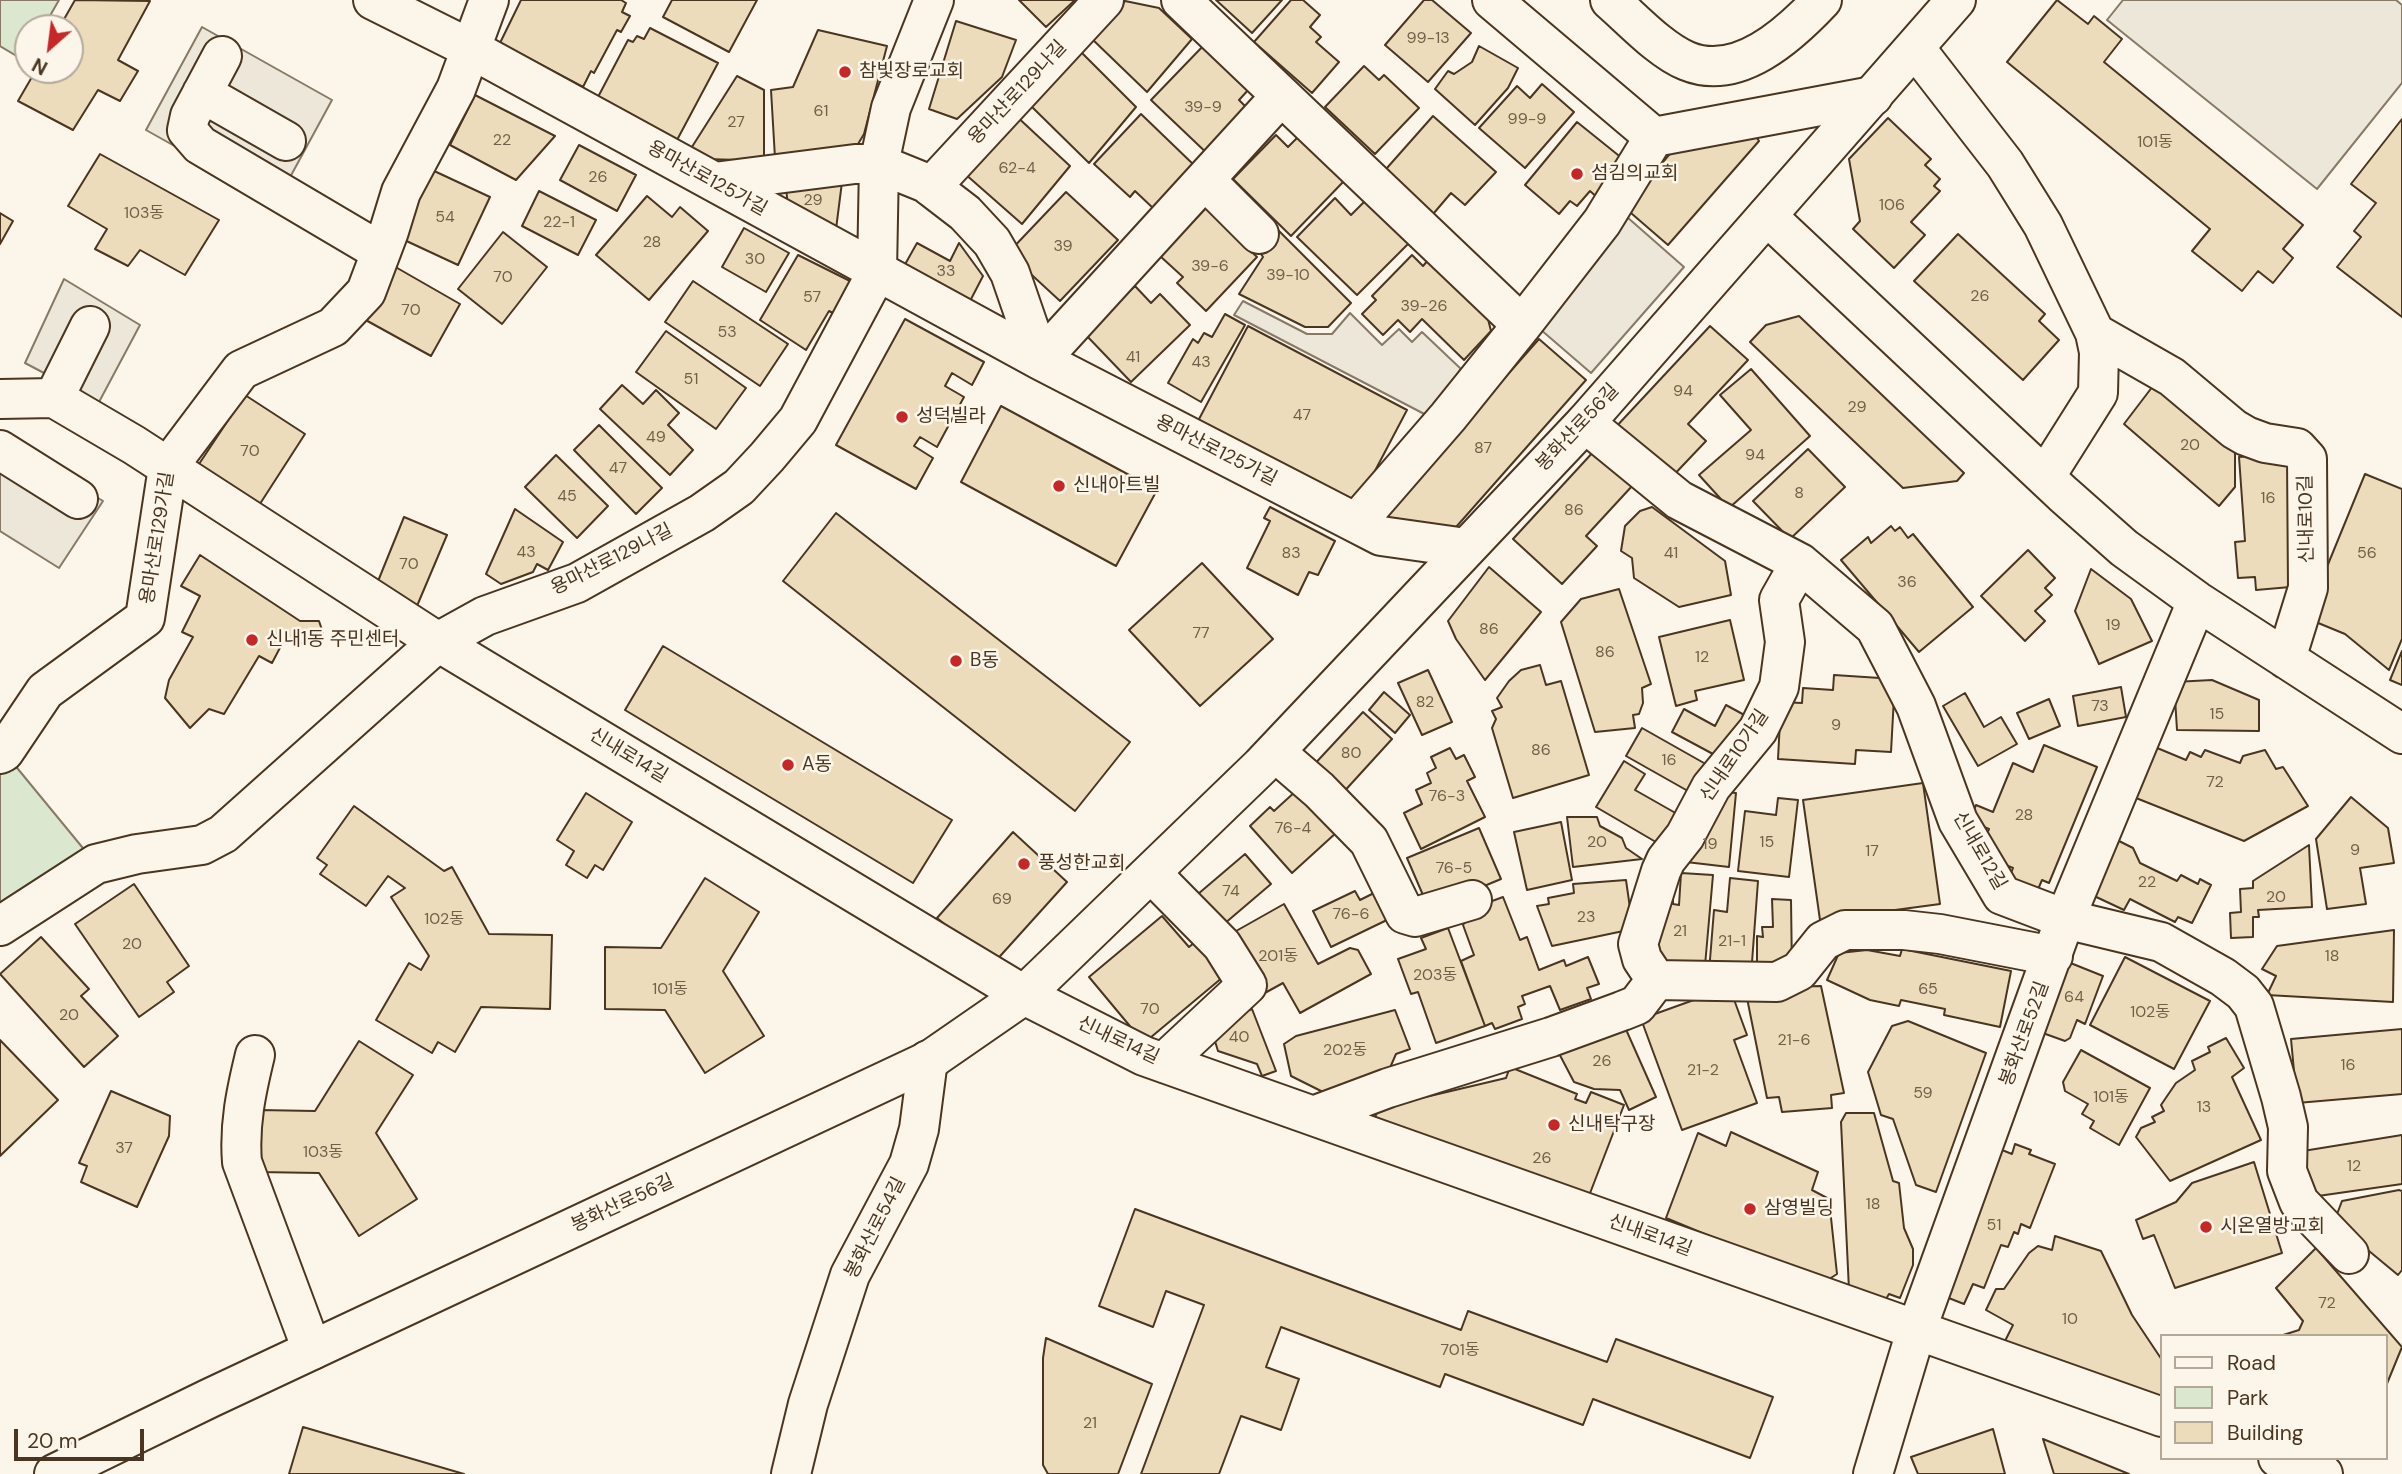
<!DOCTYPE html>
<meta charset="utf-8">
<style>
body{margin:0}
#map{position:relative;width:2402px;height:1474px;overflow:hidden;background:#fbf6e9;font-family:"DM Sans",sans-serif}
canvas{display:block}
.legend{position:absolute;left:2160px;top:1334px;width:228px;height:126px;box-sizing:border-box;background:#fbf6e9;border:2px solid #b4a999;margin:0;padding:9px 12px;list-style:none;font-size:21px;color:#4a3520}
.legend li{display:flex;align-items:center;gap:14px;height:35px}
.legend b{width:35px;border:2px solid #b4a999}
.north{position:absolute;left:14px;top:14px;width:70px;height:70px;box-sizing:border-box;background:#fbf6e9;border:2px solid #b4a999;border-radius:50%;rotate:208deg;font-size:19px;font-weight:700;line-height:28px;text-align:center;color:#4a3520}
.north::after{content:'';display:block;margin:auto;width:24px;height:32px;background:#c62828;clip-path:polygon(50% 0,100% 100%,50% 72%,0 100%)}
.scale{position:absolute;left:14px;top:1429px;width:130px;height:32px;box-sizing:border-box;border:4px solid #4a3520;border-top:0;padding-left:9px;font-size:21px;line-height:24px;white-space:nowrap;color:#4a3520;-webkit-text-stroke:5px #fbf6e9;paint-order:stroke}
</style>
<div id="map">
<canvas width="2402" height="1474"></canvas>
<ul class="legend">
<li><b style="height:9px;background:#fbf6e9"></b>Road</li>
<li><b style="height:19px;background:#dce7d0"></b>Park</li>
<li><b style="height:19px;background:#ecdcbc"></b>Building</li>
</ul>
<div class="north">N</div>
<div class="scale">20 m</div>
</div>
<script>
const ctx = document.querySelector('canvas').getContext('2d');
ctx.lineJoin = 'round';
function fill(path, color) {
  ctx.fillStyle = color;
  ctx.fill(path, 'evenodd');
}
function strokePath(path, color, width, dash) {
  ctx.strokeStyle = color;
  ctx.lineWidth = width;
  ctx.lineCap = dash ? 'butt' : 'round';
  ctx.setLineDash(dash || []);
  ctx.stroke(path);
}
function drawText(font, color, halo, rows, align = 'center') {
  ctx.font = font + ' "DM Sans","Noto Sans KR",sans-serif';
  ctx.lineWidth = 5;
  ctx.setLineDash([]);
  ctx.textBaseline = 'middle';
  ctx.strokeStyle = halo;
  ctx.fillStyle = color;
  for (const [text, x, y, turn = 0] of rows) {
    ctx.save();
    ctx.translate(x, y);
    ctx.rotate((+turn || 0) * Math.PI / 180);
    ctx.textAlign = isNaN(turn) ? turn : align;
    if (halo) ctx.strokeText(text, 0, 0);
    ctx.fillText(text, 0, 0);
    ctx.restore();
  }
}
const green = new Path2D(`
 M0,0H59L43,28H28V56L25,61L0,46Z
 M4,752L96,864L0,927V754Z`);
const parking = new Path2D(`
 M2123,0H2396L2402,5V83L2317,189L2107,20Z
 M202,27L332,100L276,203L146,130Z
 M1627,217L1684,267L1591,373L1533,323Z
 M64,279L140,325L99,402L25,363Z
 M1243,301L1307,334H1332L1350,313L1382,345L1399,329L1412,342L1422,332L1461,369L1432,418L1234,315Z
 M14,447L103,501L59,568L0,531V469Z`);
const building = new Path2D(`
 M75,0L150,1L118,60L138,71L120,101L98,90L73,130L18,101L36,70H70V28H59Z
 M521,0H621L626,3L622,12L630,16L621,32L617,30L594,73L591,71L583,87L500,43Z
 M672,0H757L729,52L663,17Z
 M1019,0H1075L1046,27Z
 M1216,0H1282L1252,33Z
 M1291,0H1303L1320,15L1310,27L1321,37L1316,42L1339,62L1312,93L1254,42Z
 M1424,0H1432L1471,33L1428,82L1385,45Z
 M2057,0L2088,24L2094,16L2122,39L2104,62L2303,225L2283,249L2293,258L2273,283L2258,271L2242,291L2192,251L2210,229L2007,62Z
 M1125,1L1159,8L1192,39L1147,92L1091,38Z
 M956,21L1016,40L1002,77L957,119L929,109Z
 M650,28L718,63L677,140L598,97L628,40L633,42L637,36L644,39Z
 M818,30L887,46L864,134L855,149L775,158L771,90L793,87Z
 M1205,44L1250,88L1239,100L1255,116L1213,159L1151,100Z
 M1479,46L1518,68L1508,88L1475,125L1435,89L1448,71L1454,74L1472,62Z
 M1079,50L1136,107L1089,163L1031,106Z
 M1364,66L1379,80L1384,75L1419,108L1375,154L1325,107Z
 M737,76L764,90V156L740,160L705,159L690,150Z
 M1542,84L1574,112L1525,168L1479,128L1517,86L1530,98Z
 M475,95L555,136L516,180L450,145Z
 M1013,113L1070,166L1022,224L964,173Z
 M1141,114L1195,166L1154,209L1135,191L1130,197L1094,164Z
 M1433,116L1496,172L1465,205L1451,193L1428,220L1379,177Z
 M1888,118L1931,159L1925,165L1940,179L1934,186L1940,191L1911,222L1925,235L1894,268L1853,229L1860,221L1849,159Z
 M2402,119V317L2337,267L2361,237L2354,231L2376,203L2351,184Z
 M1577,122L1628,163L1599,199L1590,191L1577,206L1570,201L1559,214L1525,185Z
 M1750,127L1759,141L1668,245L1624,207L1675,148Z
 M1276,135L1288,147L1298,137L1344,181L1291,236L1233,179Z
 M579,145L636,175L617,211L560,180Z
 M100,154L219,220L185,275L140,250L128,266L95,249L107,229L68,206Z
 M432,170L490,197L458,265L400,238Z
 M842,182L835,237L789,213L786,189Z
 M539,191L596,220L578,255L522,226Z
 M1066,192L1118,240L1060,301L1008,253Z
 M647,196L672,217L680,207L708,231L649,300L596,255Z
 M1335,198L1351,215L1366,200L1409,243L1357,295L1297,237Z
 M1206,208L1257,257L1206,311L1177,283L1183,277L1160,256Z
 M0,213L13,221L0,244Z
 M744,228L789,253L766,292L722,267Z
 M1276,228L1351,303L1328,327H1305L1239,294L1263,257L1257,248Z
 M503,232L547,267L502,324L458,289Z
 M1958,234L2045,314L2039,321L2059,340L2023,380L1914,281Z
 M917,243L950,261L959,243L983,276L969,303L903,268Z
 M798,255L858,285L840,317L829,311L806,350L760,320Z
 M1412,255L1423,266L1429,259L1487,315L1491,331L1464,360L1422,319L1410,332L1398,320L1383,335L1362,314L1376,300L1372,296Z
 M392,265L460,304L431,356L362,318Z
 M693,281L788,344L760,386L665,322Z
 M1135,286L1151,303L1160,294L1190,325L1131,382L1085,334Z
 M1225,314L1245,325L1201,402L1168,383L1193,339L1198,343L1204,333L1212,337Z
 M1799,316L1964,473L1957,481L1903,488L1750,342L1766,325Z
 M905,319L984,362L972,385L952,373L945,386L964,397L937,447L920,437L914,446L933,458L916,489L836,445Z
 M1248,326L1407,410L1357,505L1198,421Z
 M1710,326L1748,360L1688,424L1706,441L1669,480L1614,429Z
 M666,331L746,388L716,429L636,372Z
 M1539,339L1586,380L1449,535L1381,518Z
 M1751,369L1810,436L1729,508L1699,475L1751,430L1720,395Z
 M2156,382L2235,450V487L2219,506L2124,424Z
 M622,385L643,404L656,390L679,413L668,425L693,450L670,475L600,409Z
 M245,395L305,434L256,510L195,470Z
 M1001,406L1157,490L1116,566L961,482Z
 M599,425L662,488L636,514L574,450Z
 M1808,449L1845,487L1790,539L1753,501Z
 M1595,450L1633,485L1586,536L1597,546L1562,584L1513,539Z
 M2291,453L2302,586L2256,590L2255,577L2238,578L2235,542L2245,541L2239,457Z
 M556,455L608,506L577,538L525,487Z
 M2365,474L2402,489V639L2389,670L2345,634L2306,618Z
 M1270,507L1335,541L1318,575L1309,572L1298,595L1247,568L1270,521L1264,518Z
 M1652,507L1725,561L1731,595L1679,607L1634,578L1632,558L1621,551L1625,526L1640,511Z
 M515,509L563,542L548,570L537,564L533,572L501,584L486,574Z
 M836,513L1130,742L1075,811L783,581Z
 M404,517L447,535L414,613L372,596Z
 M1891,526L1895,531L1900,527L1908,538L1913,534L1973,607L1919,652L1841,560L1868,537L1871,543Z
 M2028,550L2055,578L2045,588L2052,595L2035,611L2045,621L2025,641L1981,596Z
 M200,555L300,621H319L323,633L312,634V643L283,642L272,663L259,656L224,714L209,709L190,728L165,698L169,680L193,637L182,632L200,596L181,586Z
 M1202,563L1273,639L1200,706L1129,630Z
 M1489,567L1541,612L1485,680L1456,639L1448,621Z
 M2091,569L2131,599L2152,641L2099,664L2075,611Z
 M1619,589L1651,684L1642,688L1643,703L1639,714L1633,715L1635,728L1595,732L1561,622L1581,599Z
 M1730,620L1744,680L1695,691L1697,700L1676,706L1659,637Z
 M663,646L952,820L913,883L625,710Z
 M2402,651V685L2390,680Z
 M1540,665L1546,685L1561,681L1589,775L1513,798L1492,728L1496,719L1492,711L1502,707L1497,698L1509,681L1521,670Z
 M1428,670L1452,722L1422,735L1398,683Z
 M1834,675L1895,679L1891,752L1856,750L1855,764L1778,759L1781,702L1802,703L1803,688L1833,690Z
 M2212,680L2259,700V731L2177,730L2174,682Z
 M2121,687L2126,717L2078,726L2073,696Z
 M1384,692L1410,715L1395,733L1369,710Z
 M1965,693L1984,727L2001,717L2017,744L1978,766L1943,706Z
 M2049,699L2060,726L2029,739L2017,713Z
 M1726,705L1748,717L1726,761L1672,732L1684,709L1715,726Z
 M1363,712L1392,739L1340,796L1310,769Z
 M1642,728L1711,767L1695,795L1626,756Z
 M2044,745L2097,767L2049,883L2042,880L2036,894L2008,881L2013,868L1986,857L1981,847L1989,829L1969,821L1976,805L1993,812L2013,763L2033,772Z
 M2150,745L2186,760L2190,752L2201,757L2205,750L2240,763L2243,756L2265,750L2276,769L2283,767L2308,806L2244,841L2131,796Z
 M1450,748L1456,759L1464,755L1475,777L1467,781L1485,817L1421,849L1404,813L1422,804L1416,790L1431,783L1427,773L1436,768L1431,757Z
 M1624,761L1645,774L1635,790L1679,815L1661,845L1596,807Z
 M1923,783L1940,904L1820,920L1803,800Z
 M1297,790L1337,832L1292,873L1250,826L1270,807L1274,811Z
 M1714,791L1736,793L1729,867L1686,862Z
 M586,793L632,822L603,870L595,865L587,878L566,865L574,851L557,840Z
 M2351,797L2388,828L2394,863L2360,868L2366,904L2327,909L2316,839Z
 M1778,798L1798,800L1789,877L1738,871L1745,811L1776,815Z
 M354,806L444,871L452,867L489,934L552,935L550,1009L481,1007L455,1052L438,1042L432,1053L376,1020L409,963L421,970L429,956L391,897L405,888L388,876L366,906L320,874L327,865L317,858Z
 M1567,817H1597L1600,826L1622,838L1626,848L1642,859L1573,867Z
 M1561,822L1572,880L1527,890L1514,832Z
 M1479,828L1501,879L1429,909L1407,858Z
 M1013,832L1067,882L993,964L937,918Z
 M2119,841L2133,848L2140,863L2177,881L2181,875L2198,884L2200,879L2211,885L2192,923L2178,917L2175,922L2130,899L2124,910L2092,895Z
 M2309,845L2312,907L2258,910L2259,917H2253V937L2231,938L2230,913L2241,912L2240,889L2253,888V881Z
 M1245,854L1271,884L1217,930L1191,900Z
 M1681,873L1713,875L1704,977L1656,972V894L1673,896V904L1679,905Z
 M705,878L759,912L723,971L764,1036L705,1073L665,1010L605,1009V947L661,948Z
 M1730,878L1758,881L1751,976L1709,972L1714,910L1727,912Z
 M1626,880L1633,929L1552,946L1537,906L1549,904L1548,898L1574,893L1573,884Z
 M134,884L189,966L167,982L174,992L139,1017L75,924Z
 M1355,891L1360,900L1376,892L1389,919L1331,947L1313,911Z
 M1503,897L1520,940L1527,937L1539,970L1564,960L1566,966L1588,957L1599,984L1587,988L1591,999L1560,1010L1550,986L1522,996L1525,1004L1518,1007L1522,1019L1495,1029L1492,1023L1485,1026L1461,961L1474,955L1463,925L1476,907Z
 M1772,899L1791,900L1792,972L1757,973V936L1763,937L1762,927H1773Z
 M1284,904L1318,964L1350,948L1358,950L1371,974L1300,1013L1283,983L1263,994L1229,935Z
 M1162,916L1189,947L1200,938L1229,972L1144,1043L1089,977Z
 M1448,928L1485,1026L1436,1043L1418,992L1411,994L1398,959L1426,949L1421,938Z
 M2394,930L2393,1002L2267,995L2276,976L2262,969L2277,946Z
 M41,937L89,989L81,996L118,1036L84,1067L0,974Z
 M1902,949L2011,971L2000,1027L1944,1015L1945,1009L1901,1000L1899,1006L1870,1000L1827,980L1839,953L1867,950L1900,956Z
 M2125,957L2210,1001L2174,1069L2090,1025Z
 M2068,962L2103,976L2085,1024L2077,1020L2070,1038L2065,1041L2040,1032Z
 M1821,986L1844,1093L1831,1095L1832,1108L1782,1112L1779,1097L1767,1098L1745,988Z
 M1716,992L1732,994L1747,1035L1734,1040L1757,1103L1682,1130L1641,1019Z
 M1252,1009L1276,1071L1262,1076L1257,1064L1218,1051L1210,1025Z
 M1395,1010L1410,1049L1396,1054L1386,1077L1323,1092L1291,1076L1284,1044L1296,1036Z
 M1620,1016L1656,1097L1629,1110L1620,1090L1594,1089L1574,1082L1553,1042Z
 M1908,1021L1986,1053L1936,1192L1916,1185L1893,1119L1881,1115L1868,1072L1892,1026Z
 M2402,1029V1094L2297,1103L2291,1039Z
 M2226,1038L2244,1068L2232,1077L2261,1140L2170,1181L2136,1137L2141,1128L2155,1122L2152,1117L2164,1111L2161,1105L2176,1083L2195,1070L2192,1061L2210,1052L2208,1047Z
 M0,1040L58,1100L0,1156Z
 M359,1041L413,1075L376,1133L417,1199L359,1236L319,1173L258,1172L259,1110L315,1111Z
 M2081,1050L2150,1088L2119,1145L2090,1128L2094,1121L2082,1114L2088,1104L2065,1091L2063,1082Z
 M1510,1067L1577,1094L1575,1099L1586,1103L1591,1092L1624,1105L1587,1201L1375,1117L1383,1099L1396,1104L1506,1078Z
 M111,1091L170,1116L169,1136L137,1207L81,1182L87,1166L79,1163Z
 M1846,1113H1874L1893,1181L1899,1183L1904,1228L1913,1249V1265L1900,1298L1889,1294L1883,1304L1849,1290L1841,1122Z
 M1731,1132L1818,1172L1812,1190L1829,1199L1837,1274L1823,1283L1666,1218L1698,1133L1726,1146Z
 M2402,1135V1184L2311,1197L2303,1151Z
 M2015,1144L2031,1150L2029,1154L2055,1164L2030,1228L2021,1224L2018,1234L2014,1232L2008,1247L2001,1245L1984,1288L1973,1284L1964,1304L1941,1295L1997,1148L2012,1154Z
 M2254,1162L2282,1253L2175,1288L2154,1235L2143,1239L2136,1220L2176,1202L2192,1183Z
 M2399,1190L2402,1191V1270L2398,1275L2334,1222L2342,1201Z
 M1135,1209L1461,1330L1468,1311L1607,1362L1616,1339L1773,1397L1750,1458L1593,1399L1583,1425L1445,1374L1440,1387L1281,1327L1266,1367L1299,1379L1281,1430L1241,1416L1219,1474H1141L1204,1305L1166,1291L1153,1327L1099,1306Z
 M2055,1236L2101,1251L2132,1315L2162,1360V1401L2004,1343L2013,1325L1986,1310L1996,1289H2004L2029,1253L2038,1246L2052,1250Z
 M2316,1248L2402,1347L2386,1386V1336H2280L2299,1330L2303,1321L2276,1288Z
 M1046,1338L1152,1384L1118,1474H1048L1043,1465V1358Z
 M303,1427L464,1474H289Z
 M1993,1429L2005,1474H1918L1911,1457Z
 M2043,1439L2129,1474H2054Z`);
const minor = new Path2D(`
 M373,0L471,49L1040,360L1356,523L1381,536L1466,548
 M1181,0L1522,325
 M1492,0L1654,137
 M1610,0C1632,19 1660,50 1687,61C1738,82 1789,35 1822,0
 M1915,48L2005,164L2043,225L2095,333L2099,352L2098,393L2045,477
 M222,56L190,116L187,130L200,145L381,252
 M202,93L286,141
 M1654,137L1873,96
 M1205,180L1259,234
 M714,182L855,164H879L926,183L965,213L992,242L1010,273L1040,360L1281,96
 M931,187L1104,0
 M1767,216L2063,494L2124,548L2197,601L2402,734
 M2095,333L2172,377L2234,429L2246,436L2265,443L2297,448L2307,459L2308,588L2286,659
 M54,398L90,326
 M0,399L54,398L134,445L438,642L1024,995L1144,1056L2162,1417
 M1585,423L1679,500L1800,563L1875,627L1916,706L1958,821L2002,895L2065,919L2161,942L2223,977L2243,992L2254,1006L2281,1097L2288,1127L2287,1171L2299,1202L2349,1254
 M0,450L78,499
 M1356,523L1448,417L1522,325L1602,222L1654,137
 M1275,752L1319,790L1369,841L1405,914L1415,917L1472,900
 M0,754L4,752L45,691L145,618L168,467L241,370L333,327L366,292L389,231L401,192L456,89L489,0
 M1151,873L1222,945L1247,985L1171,1056L1166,1064
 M0,926L96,864L137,854L202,845L223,834L438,642L485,616L577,583L702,513L739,487L767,457L798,420L877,272L879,164L891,108L934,0
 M1656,980L1777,982L1799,971L1823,941L1845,930H1904L1940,934L2053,956
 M255,1055C246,1092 239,1125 242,1162L312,1350
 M1313,1116L1388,1088L1551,1037L1622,1011L1637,1005L1656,980L1642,959L1638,944L1661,871L1666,860L1685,836L1711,787L1758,730L1779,687L1785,642L1779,600L1800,563
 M2278,1458L2323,1474
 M791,1474L808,1404L850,1275L909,1164L919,1129L928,1060
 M1873,1474L1916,1331L2065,919L2197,601`);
const tertiary = new Path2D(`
 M54,1474L210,1398L930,1060L1024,995L1261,766L1585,423L1956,0`);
const markers = [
 [845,72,7,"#c62828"],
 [1577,174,7,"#c62828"],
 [902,417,7,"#c62828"],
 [1059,486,7,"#c62828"],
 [252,640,7,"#c62828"],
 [956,661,7,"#c62828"],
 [788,765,7,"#c62828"],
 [1024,864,7,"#c62828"],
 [1554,1125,7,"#c62828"],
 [1750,1209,7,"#c62828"],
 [2206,1227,7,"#c62828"]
];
const numberNames = [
 ["99-13",1428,39],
 ["39-9",1203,108],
 ["61",821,112],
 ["99-9",1527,120],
 ["27",736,123],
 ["22",502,141],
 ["101동",2155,143],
 ["62-4",1017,169],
 ["26",598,178],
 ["29",813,201],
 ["106",1892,206],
 ["103동",144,214],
 ["54",445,218],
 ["22-1",559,223],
 ["28",652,243],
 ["39",1063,247],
 ["30",755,260],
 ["39-6",1210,267],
 ["33",946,272],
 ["39-10",1288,276],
 ["70",503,278],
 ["26",1980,297],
 ["57",812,298],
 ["39-26",1424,307],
 ["70",411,311],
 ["53",727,333],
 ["41",1133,358],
 ["43",1201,363],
 ["51",691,380],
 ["94",1683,392],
 ["29",1857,408],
 ["47",1302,416],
 ["49",656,438],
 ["20",2190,446],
 ["87",1483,449],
 ["70",250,452],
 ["94",1755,456],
 ["47",618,469],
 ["8",1799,494],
 ["45",567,497],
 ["16",2268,499],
 ["86",1574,511],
 ["43",526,553],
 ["83",1291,554],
 ["41",1671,554],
 ["56",2367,554],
 ["70",409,565],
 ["36",1907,583],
 ["19",2113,626],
 ["86",1489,630],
 ["77",1201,634],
 ["86",1605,653],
 ["12",1702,658],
 ["82",1425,703],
 ["73",2100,707],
 ["15",2217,715],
 ["9",1836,726],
 ["86",1541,751],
 ["80",1351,754],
 ["16",1669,761],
 ["72",2215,783],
 ["76-3",1447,797],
 ["28",2024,816],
 ["76-4",1293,829],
 ["20",1597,843],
 ["15",1767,843],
 ["19",1710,845],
 ["9",2355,851],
 ["17",1872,852],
 ["76-5",1454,869],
 ["22",2147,883],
 ["74",1231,892],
 ["20",2276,898],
 ["69",1002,900],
 ["76-6",1351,915],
 ["23",1586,918],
 ["102동",444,920],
 ["21",1680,932],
 ["21-1",1732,942],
 ["20",132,945],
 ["201동",1278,957],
 ["18",2332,957],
 ["203동",1435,976],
 ["101동",670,990],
 ["65",1928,990],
 ["64",2074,998],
 ["70",1150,1010],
 ["102동",2150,1013],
 ["20",69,1016],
 ["40",1239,1038],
 ["21-6",1794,1041],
 ["202동",1345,1051],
 ["26",1602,1062],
 ["16",2348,1066],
 ["21-2",1703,1071],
 ["59",1923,1094],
 ["101동",2111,1098],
 ["13",2204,1108],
 ["37",124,1149],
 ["103동",323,1153],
 ["26",1542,1159],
 ["12",2354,1167],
 ["18",1873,1205],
 ["51",1994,1226],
 ["72",2327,1304],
 ["10",2070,1320],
 ["701동",1460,1351],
 ["21",1090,1424]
];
const poiNames = [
 ["참빛장로교회",859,72],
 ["섬김의교회",1591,174],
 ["성덕빌라",916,417],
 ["신내아트빌",1073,486],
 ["신내1동 주민센터",266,640],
 ["B동",970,661],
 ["A동",802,765],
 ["풍성한교회",1038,864],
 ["신내탁구장",1568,1125],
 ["삼영빌딩",1764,1209],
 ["시온열방교회",2220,1227]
];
const streetNames = [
 ["용마산로129나길",1018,93,-47],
 ["용마산로125가길",707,179,29],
 ["봉화산로56길",1578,428,-47],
 ["용마산로125가길",1216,451,27],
 ["신내로10길",2307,519,-91],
 ["용마산로129가길",158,538,-81],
 ["용마산로129나길",612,560,-27],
 ["신내로14길",628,756,31],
 ["신내로10가길",1735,756,-56],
 ["신내로12길",1979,851,60],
 ["봉화산로52길",2025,1034,-70],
 ["신내로14길",1118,1041,25],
 ["봉화산로56길",623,1204,-25],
 ["봉화산로54길",876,1228,-63],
 ["신내로14길",1650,1236,20]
];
fill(green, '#dce7d0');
strokePath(green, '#887966', 2);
fill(parking, '#ede7d9');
strokePath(parking, '#887966', 2);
fill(building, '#ecdcbc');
strokePath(building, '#4a3520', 2);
strokePath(minor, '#4a3520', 42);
strokePath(tertiary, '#4a3520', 42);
strokePath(minor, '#fbf6e9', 38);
strokePath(tertiary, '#fbf6e9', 38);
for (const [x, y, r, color] of markers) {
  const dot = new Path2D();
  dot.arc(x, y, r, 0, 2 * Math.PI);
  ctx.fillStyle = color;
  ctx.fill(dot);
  strokePath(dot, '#fbf6e9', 2.5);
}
drawText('16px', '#725f47', null, numberNames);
drawText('19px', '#4a3520', '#fbf6e9', poiNames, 'left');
drawText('19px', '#4a3520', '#fbf6e9', streetNames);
</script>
